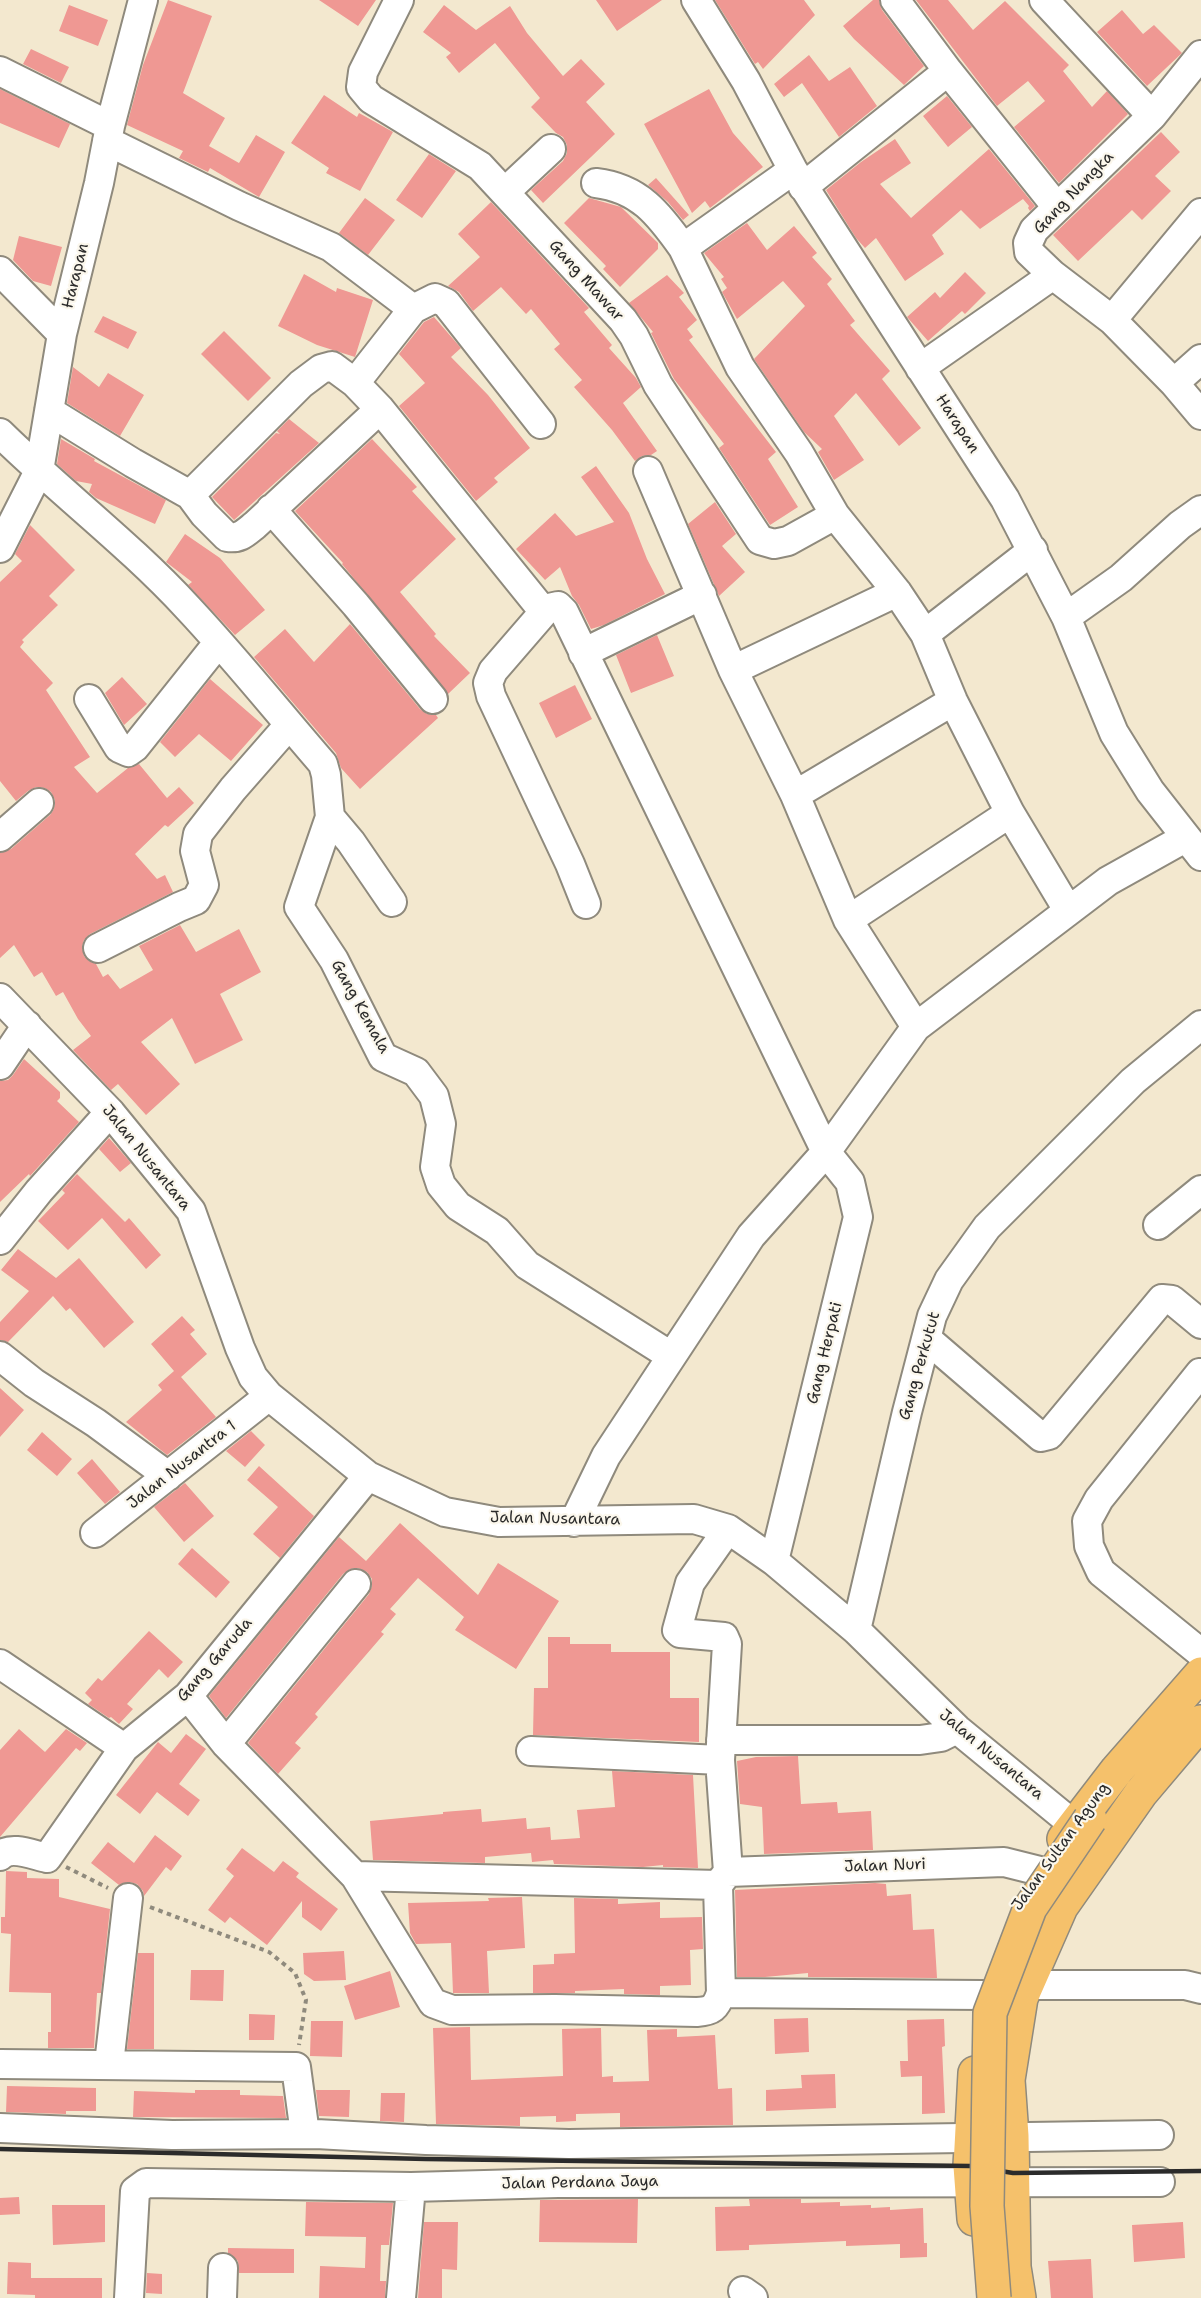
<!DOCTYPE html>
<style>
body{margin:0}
canvas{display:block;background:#f3e8cf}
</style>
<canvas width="1201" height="2298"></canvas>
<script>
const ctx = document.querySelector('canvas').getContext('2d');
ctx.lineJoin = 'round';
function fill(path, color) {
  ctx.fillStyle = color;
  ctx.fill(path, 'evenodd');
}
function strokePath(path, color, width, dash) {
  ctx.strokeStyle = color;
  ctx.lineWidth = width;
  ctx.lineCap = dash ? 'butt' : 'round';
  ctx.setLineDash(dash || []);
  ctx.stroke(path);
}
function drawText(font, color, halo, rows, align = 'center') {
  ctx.font = font + ' "Shantell Sans",sans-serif';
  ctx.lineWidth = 4.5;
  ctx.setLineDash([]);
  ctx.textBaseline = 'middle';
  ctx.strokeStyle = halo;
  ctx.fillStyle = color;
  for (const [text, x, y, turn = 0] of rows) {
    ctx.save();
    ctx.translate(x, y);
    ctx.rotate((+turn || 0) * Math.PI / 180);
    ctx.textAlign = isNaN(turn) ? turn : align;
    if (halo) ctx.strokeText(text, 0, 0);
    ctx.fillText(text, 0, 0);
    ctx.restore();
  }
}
const building = new Path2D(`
 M168,0L212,16L183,93L225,118L209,146L239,163L256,135L285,152L259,197L210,168L208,172L179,158L183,151L127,125L143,65Z
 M319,0H376L358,26Z
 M596,0H662L617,31Z
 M715,0H804L815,15L763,69L758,62L755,64Z
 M873,0H879L882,10L924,66L904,85L854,39L843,26Z
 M916,0H948L973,30L1005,1L1069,65L1063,71L1092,107L1107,91L1128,114L1059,183L1014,127L1045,101L1028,81L997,106Z
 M69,5L108,20L98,46L59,31Z
 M444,5L476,30L510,6L527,33L563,76L581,59L605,84L586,102L615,134L543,203L531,190L563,161L567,153V145L563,137L556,133L531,107L540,98L495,43L459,73L446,57L451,53L423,32Z
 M1122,10L1143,34L1154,25L1182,53L1147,86L1097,32Z
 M31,49L69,67L61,83L23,64Z
 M809,55L829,81L850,67L877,106L839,137L802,83L784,97L774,84Z
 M0,89L70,124L59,148L0,123Z
 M709,89L733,133L763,167L710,208L705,201L692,213L644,124Z
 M324,95L357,117L359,113L393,132L360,191L326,173L329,168L291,143Z
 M947,96L972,127L948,147L923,116Z
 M1161,132L1180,152L1155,176L1171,191L1142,220L1132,210L1078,261L1053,235Z
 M895,139L911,163L880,184L911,218L989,149L1035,206L1030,211L1028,208L1029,206L1023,199L980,229L961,210L932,235L944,254L905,281L876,238L865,248L856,238L826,190L861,162Z
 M429,154L456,171L422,218L396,200Z
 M656,178L689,215L683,220L668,202L648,185Z
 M365,198L395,220L368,255L339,233Z
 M589,198L621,207L658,243V249L620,287L603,269L606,266L564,223Z
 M491,202L589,308L584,312L612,345L609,348L636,378L641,387L623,403L657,451L651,455L642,456L635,461L612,430L574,387L582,380L554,349L560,344L531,309L526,314L501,287L473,311L459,292L448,286L480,257L458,234Z
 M747,223L767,250L794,226L817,253L812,257L832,279L827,284L855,321L850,325L890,371L882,379L921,428L899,446L856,393L834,416L864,460L834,480L818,452L822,449L804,432L754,359L805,306L783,281L737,319L722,292L727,288L721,279L724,277L704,253Z
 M19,236L62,247L51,286L33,281L13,260Z
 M965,272L986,293L965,314L962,311L928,341L907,317L935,292L940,298Z
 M304,274L336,292L337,288L373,300L355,357L317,345L278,326Z
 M667,275L684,293L679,297L697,320L687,329L693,337L689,340L776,452L768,459L798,507L770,525L719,448L724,444L674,379L651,333L653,332L629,303Z
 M103,316L137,332L128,349L94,332Z
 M434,317L461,348L451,357L488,395L530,448L494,478L498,482L476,501L399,406L425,383L399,354L424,322Z
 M224,331L271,378L248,401L201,354Z
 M73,367L99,387L108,373L144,395L120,436L67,403Z
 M289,419L319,443L234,520L212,497L276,433L280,434L277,431Z
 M61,439L95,459L94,461L166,500L155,524L96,498L89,492L92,484L76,481L57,464Z
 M372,439L417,487L412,491L456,539L400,592L436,634L434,636L470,673L448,694L342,564L343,563L295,511Z
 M596,466L629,513L647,559L665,594L604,625L591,629L579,605L572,596L560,567L545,580L516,549L555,513L576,536L614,522L581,477Z
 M715,502L736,534L722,546L745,572L719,596L688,524Z
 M30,525L75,570L49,596L58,605L22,640L24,642L20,647L53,683L46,690L90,757L74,767L97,793L128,768L139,764L167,798L179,787L194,803L168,827L165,825L135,854L157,879L165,875L173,892L90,934L84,940L82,947L84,956L89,961L96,964L103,977L108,974L120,989L153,970L139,946L180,925L196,952L239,929L261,972L220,994L243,1040L195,1064L172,1018L141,1042L180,1084L146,1115L118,1084L111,1090L73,1050L91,1036L78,1019L63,992L56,996L42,972L34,977L14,945L0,958V853L11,849L50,815L54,809L55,800L51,792L45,788L36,787L28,791L16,801L0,781V582L22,561L15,554Z
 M185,534L220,558L265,610L235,635L188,585L192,582L166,562Z
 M350,624L420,709L427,714L436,715L438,718L360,789L341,768L336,753L254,657L285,629L314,662Z
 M657,635L674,676L631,693L616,655Z
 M122,677L147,704L124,725L105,693Z
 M210,679L263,725L231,761L199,734L175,757L160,742Z
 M575,685L592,719L556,738L539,703Z
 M24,1059L60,1092V1098L57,1101L79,1122L30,1176L29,1174L0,1202V1081L8,1080L13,1075Z
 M109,1138L131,1163L120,1172L99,1149Z
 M77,1174L125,1222L129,1218L161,1255L146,1269L102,1218L68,1250L38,1221L65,1193L62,1190Z
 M18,1249L56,1278L79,1258L134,1322L104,1348L70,1308L66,1311L53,1296L8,1342L0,1340V1322L29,1291L1,1270Z
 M182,1316L195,1330L190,1334L207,1354L181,1377L216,1417L167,1455L126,1422L162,1390L158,1385L174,1371L151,1344Z
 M0,1388L24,1410L0,1437Z
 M251,1431L265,1445L245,1467L226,1451Z
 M42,1432L72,1459L57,1476L27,1450Z
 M92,1459L120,1492L105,1504L77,1473Z
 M259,1466L314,1516L280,1558L253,1534L278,1507L247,1480Z
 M185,1483L214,1516L184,1542L154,1507Z
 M400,1523L478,1595L498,1563L559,1601L516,1669L455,1630L464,1617L418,1578L390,1609L396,1614L381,1632L384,1634L315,1714L318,1717L295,1743L301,1748L278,1774L248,1743L369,1594L372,1586V1579L367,1572L358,1568L350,1569L343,1574L226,1718L209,1696L339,1537L366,1561Z
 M192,1548L230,1582L216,1598L178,1564Z
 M149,1631L183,1662L168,1678L159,1669L127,1704L133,1709L119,1724L111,1717L109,1718L88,1704L92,1700L85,1693L98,1678L102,1681Z
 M548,1637H570V1644H611V1652H670V1698H699V1742L533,1735L534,1688H548Z
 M19,1729L45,1752L66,1729L87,1743L80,1751L76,1748L0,1837V1750Z
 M186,1734L206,1749L179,1784L200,1800L188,1816L157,1792L140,1814L116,1795L158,1742L171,1753Z
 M798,1756L801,1804L837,1802L838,1813L871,1811L873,1850L764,1854L762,1807L740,1804L737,1761L756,1757Z
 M612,1771L693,1775L698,1868L663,1867V1865L643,1867L554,1864L553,1860L532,1862L531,1853L485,1857V1863L373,1860L370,1821L443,1814V1812L481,1809L482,1822L526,1818L527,1829L550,1827L551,1840L580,1838L577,1810L615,1807Z
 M155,1835L182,1856L171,1871L166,1867L144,1896L143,1891L137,1884L129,1882L119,1885L91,1863L108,1842L134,1863Z
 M242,1848L274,1872L283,1861L299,1873L296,1877L338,1909L321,1931L302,1917V1901L267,1945L230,1917L225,1923L208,1910L234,1876L226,1869Z
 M6,1871L27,1872V1878L59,1879V1897L110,1909L101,1993H97L94,2048H48V2032H51V1993L9,1992L11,1934L1,1933V1917H5Z
 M875,1883L886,1884L887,1896L911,1894L913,1930L934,1929L937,1978L808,1977V1973L765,1977H737L735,1890Z
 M522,1897L525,1948L487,1951L489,1993H453L451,1943L416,1944L410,1933L408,1903L489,1901L488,1898Z
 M574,1898L618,1899V1904L660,1902V1918L702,1917L703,1949L690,1950L691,1985L660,1986V1995L624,1994V1989L575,1991V1993H533V1965L554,1964V1954L575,1953Z
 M344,1951L346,1980L314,1981L304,1974L303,1953Z
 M138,1953H154V2049H127Z
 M191,1970H224L223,2001L190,2000Z
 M390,1971L400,2007L355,2020L344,1986Z
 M249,2014L275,2015L274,2040H249Z
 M808,2018L809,2052L775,2054L774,2019Z
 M944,2019L945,2046L942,2047L945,2113L922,2114V2076L901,2077L900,2061H908L907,2020Z
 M311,2021H343L342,2057L310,2056Z
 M470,2027L471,2080L563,2076L562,2029L601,2028L602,2077L613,2076V2082L649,2081L647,2030L677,2029V2037L715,2035L718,2089L732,2088L733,2125L620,2127V2113L576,2114V2121L556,2122V2116L520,2117V2126L436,2124L433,2028Z
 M835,2074L836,2108L766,2111V2090L802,2088L801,2075Z
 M7,2086L96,2088V2111H66V2114L6,2112Z
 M195,2090H240V2095L283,2096L286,2118L133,2117L134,2091L195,2093Z
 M316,2090H350L349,2117L319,2116Z
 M381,2093H405L404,2122L380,2121Z
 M19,2197L20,2214L0,2215V2198Z
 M638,2199L637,2243L539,2242L540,2200Z
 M749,2199H801V2203L840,2202V2206L871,2205V2208L890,2207V2210L923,2208L924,2243H927V2257L900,2258V2244L846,2246V2241L749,2245V2250L716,2251L715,2207L750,2206Z
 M306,2202L393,2203L389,2245H381L380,2281H386L385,2298H319L320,2266L365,2268L366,2237L305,2236Z
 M52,2205H105V2242L53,2245Z
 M424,2222H458L457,2270L442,2269V2298H418Z
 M1183,2222L1185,2258L1134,2262L1132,2225Z
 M228,2248L294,2249V2273H239L238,2261L228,2253Z
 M1091,2259L1093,2298H1051L1048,2261Z
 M8,2262L31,2263V2278H102V2298H35V2295L7,2294Z
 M147,2273L162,2274V2294L146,2293Z`);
const path = new Path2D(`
 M66,1867L108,1888
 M150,1907L269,1952L295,1973L306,2000L299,2045`);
const minor = new Path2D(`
 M399,0L363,72L361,87L371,99L480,166L623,320L634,336L658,385L760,540L774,544L788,541L835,515
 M696,0L746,81L793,170L1005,499L1066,617L1114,733L1150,791L1201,856
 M895,0L948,71L1056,206
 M1044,0L1152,116L1034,230L1028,243L1029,252L1053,275L1112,320L1174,383L1201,415
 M0,71L110,126
 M1152,116L1201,55
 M107,141L239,206L331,247L413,309L355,383
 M793,170L683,248L740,367L799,453L835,515L897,592L925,634L953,701L1010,813L1068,910
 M596,183C639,188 659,214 683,248
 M803,187L948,71
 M505,192L551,149
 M0,271L62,334
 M413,309L435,298L446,303L541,424
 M1112,320L1201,213
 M920,368L1053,275
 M1174,383L1201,359
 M49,411L133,463L190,495L204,514L227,537C240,539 245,533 255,525L380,409
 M0,433C61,493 130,545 188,608C235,658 278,712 323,764L326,775L330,817L351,842L392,902
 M648,471L733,670L795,795L848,920L916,1027
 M190,495L301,384L321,369L332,366L355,383L380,409L544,612L493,671L488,683L491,696L570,864L586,904
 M271,509L356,605L433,699
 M0,548L39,471L62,334L99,183L110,126L143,0
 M544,612L549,608L558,606L564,612L826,1152L850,1182L858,1217L774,1561
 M1066,617L1121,578L1180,525L1201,510
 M925,634L1033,550
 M583,653L702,595
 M733,670L897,592
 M89,699L119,748L128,752L135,747L218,643
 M795,795L953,701
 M330,817L299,907L334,960L383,1057L416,1072L434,1096L441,1124L435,1167L441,1185L458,1206L497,1231L527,1265L671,1356
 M0,837L39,803
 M848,920L1010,813
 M98,948L179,907L196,900L204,885L195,851L198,834L233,789L289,725
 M0,998L110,1112L191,1211L240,1348L253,1377L269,1396L368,1476L445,1512L499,1522L694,1519L728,1529L774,1561L856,1630L957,1729L1074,1825
 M0,1065L27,1025
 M1158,1225L1201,1190
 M0,1240L39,1191L110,1112
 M927,1339L1041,1437L1049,1435L1162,1299L1172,1300L1201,1324
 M0,1356L34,1383L96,1423L168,1476
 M1200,1373L1099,1499L1087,1521L1089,1546L1101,1572L1201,1653
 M574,1522L606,1456L751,1236L826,1152L916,1027L1108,881L1185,838
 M95,1533L269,1396
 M856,1630L907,1412L932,1316L949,1280L987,1227L1133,1081L1201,1025
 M0,1664L124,1748
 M188,1696L226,1744L355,1876L433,2003L452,2010L555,2009L697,2012C712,2011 716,2008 721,1993L718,1885L728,1872L720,1760L727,1644L724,1637L680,1633L677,1630L690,1583L728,1529
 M721,1740H920L941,1737L957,1729
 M226,1744L356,1584
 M531,1751L720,1760
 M0,1856C11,1845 33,1855 47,1858L124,1748L188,1696L368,1476
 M728,1872L1004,1862L1040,1871
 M355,1876L718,1885
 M1027,1985H1185L1201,1989
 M721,1993L982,1995
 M0,2064L296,2067L305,2134
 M109,2064L128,1898
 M0,2128L172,2135L316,2134L426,2140L569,2144L1159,2135
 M743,2291L753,2298
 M129,2298L135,2191L146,2183L411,2187L558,2183L1160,2182
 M222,2298L223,2268
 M401,2298L411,2187`);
const major = new Path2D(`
 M1064,1839L1117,1770L1201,1674
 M974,2219L970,2166L975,2073
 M1019,2298L1014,2267L1012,2136L1008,2080L1021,1998L1061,1907L1141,1793L1201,1722`);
const rail = new Path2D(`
 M0,2149L426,2159L970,2166L1013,2173L1201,2171`);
const majorBridge = new Path2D(`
 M994,2298L987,2206L990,2013L1030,1908L1090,1819`);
const streetNames = [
 ["Gang Nangka",1074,193,-46],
 ["Harapan",76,276,-76],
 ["Gang Mawar",586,281,48],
 ["Harapan",957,424,57],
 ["Gang Kemala",360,1007,61],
 ["Jalan Nusantara",146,1158,51],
 ["Gang Herpati",825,1353,-76],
 ["Gang Perkutut",920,1366,-74],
 ["Jalan Nusantra 1",182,1465,-38],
 ["Jalan Nusantara",555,1519,1],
 ["Gang Garuda",215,1660,-49],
 ["Jalan Nusantara",991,1755,40],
 ["Jalan Sultan Agung",1061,1847,-54],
 ["Jalan Nuri",885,1866,-2],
 ["Jalan Perdana Jaya",580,2183,-1]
];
fill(building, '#ef9893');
strokePath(minor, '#8f8a7d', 32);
strokePath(major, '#8f8a7d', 36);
strokePath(path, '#8f8a7d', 4, [4.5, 4.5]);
strokePath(minor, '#fff', 28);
strokePath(major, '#f5c16b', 33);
strokePath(rail, '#2b2b2b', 4.5);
strokePath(majorBridge, '#8f8a7d', 36, []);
strokePath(majorBridge, '#f5c16b', 33);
drawText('16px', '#2b2b2b', '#fbf7ec', streetNames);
</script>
